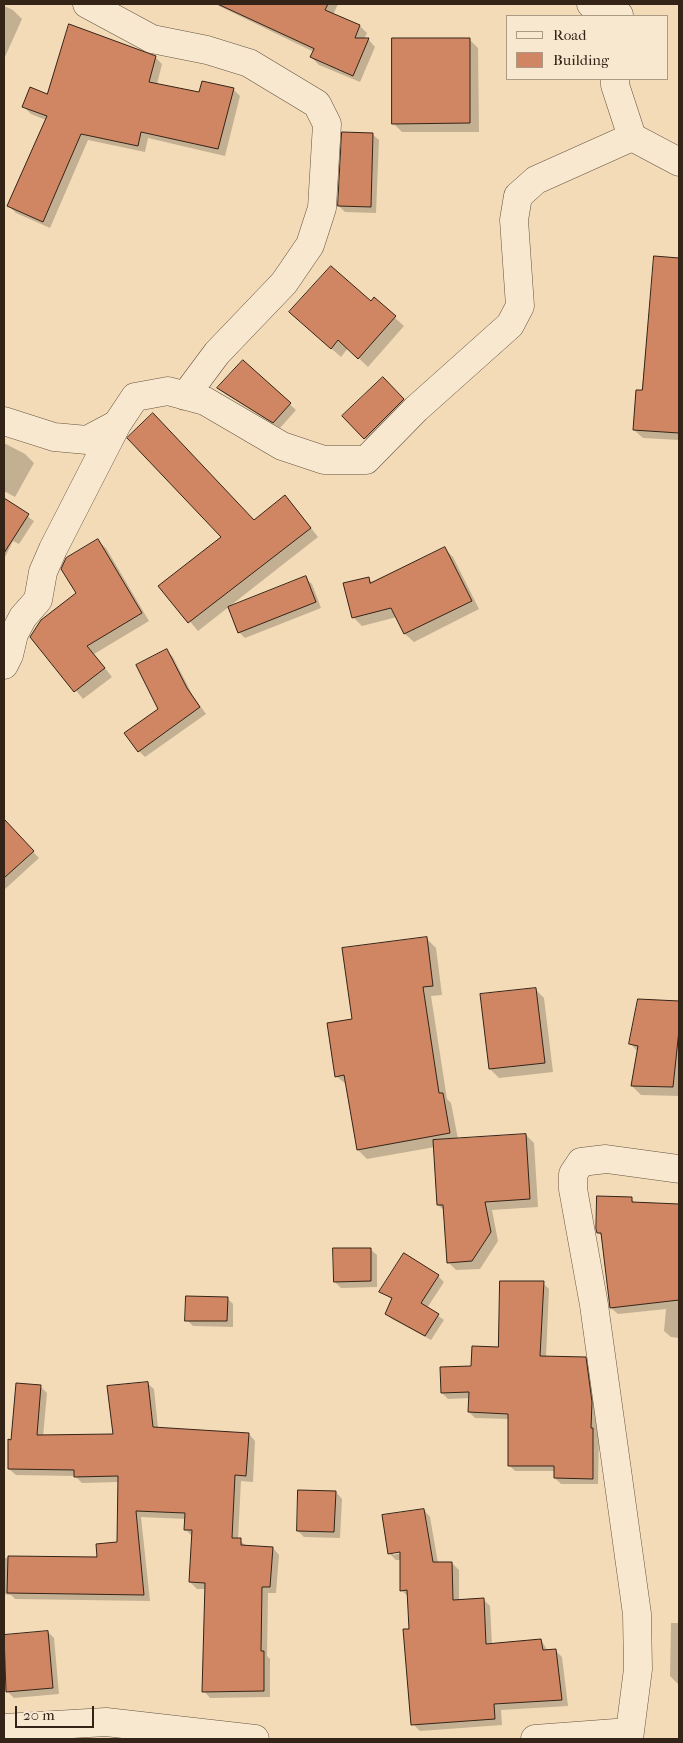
<!DOCTYPE html>
<style>
body{margin:0}
#map{position:relative;width:683px;height:1743px;overflow:hidden;background:#f4dbb7;font-family:"IM FELL French Canon",serif}
canvas{display:block}
.frame{position:absolute;inset:0;border:5px solid #342418;pointer-events:none}
.legend{position:absolute;left:506px;top:15px;width:162px;height:65px;box-sizing:border-box;background:#f8e8d0;border:1px solid #aa9a86;margin:0;padding:6px 9px;list-style:none;font-size:15px;color:#342418}
.legend li{display:flex;align-items:center;gap:10px;height:25px}
.legend b{width:25px;border:1px solid #aa9a86}
.scale{position:absolute;left:15px;top:1706px;width:79px;height:22px;box-sizing:border-box;border:2px solid #342418;border-top:0;padding-left:6px;font-size:15px;line-height:18px;white-space:nowrap;color:#342418;-webkit-text-stroke:4px #f8e8d0;paint-order:stroke}
</style>
<div id="map">
<canvas width="683" height="1743"></canvas>
<div class="frame"></div>
<ul class="legend">
<li><b style="height:6px;background:#f8e8d0"></b>Road</li>
<li><b style="height:14px;background:#d08662"></b>Building</li>
</ul>
<div class="scale">20 m</div>
</div>
<script>
const ctx = document.querySelector('canvas').getContext('2d');
ctx.lineJoin = 'round';
function fill(path, color) {
  ctx.fillStyle = color;
  ctx.fill(path, 'evenodd');
}
function strokePath(path, color, width, dash) {
  ctx.strokeStyle = color;
  ctx.lineWidth = width;
  ctx.lineCap = dash ? 'butt' : 'round';
  ctx.setLineDash(dash || []);
  ctx.stroke(path);
}
const shadow = new Path2D(`
 M215,4H338L333,15L360,26L367,33L364,39H368L375,47L360,82L319,65L311,57L314,52Z
 M4,6L13,10L22,19L4,59Z
 M469,39L478,48L479,132H402L393,123Z
 M155,57L162,64L157,84L200,94L233,89L240,96L225,156L148,138L145,152L88,140L50,228L16,213L9,206L46,120L31,114L24,107L48,95Z
 M372,134L379,140L376,213L345,212L339,206Z
 M656,257L679,259V440L643,438L634,430L643,391Z
 M374,299L404,326L368,367L348,348L341,357L300,321L371,303Z
 M243,361L296,410L280,428L225,394L219,388Z
 M383,379L410,406L371,444L344,416Z
 M4,443L25,454L34,463L15,497L4,491Z
 M4,500L34,521L19,544L13,541L4,559Z
 M293,505L318,537L198,631L160,586L254,521Z
 M98,541L106,548L149,621L94,654L112,677L83,699L32,637L78,593Z
 M444,548L453,557L479,609L414,642L405,634L397,617L362,626L353,617L368,578L373,583Z
 M305,578L312,584L321,608L245,638L239,632Z
 M167,651L173,657L193,696L206,714L145,757L139,751L159,709Z
 M9,826L39,858L4,890V831Z
 M426,938L436,948L442,995L431,996L447,1099L451,1103L458,1139L526,1135L534,1143L538,1207L492,1210L498,1241L480,1269L456,1270L448,1262L445,1211L438,1205L435,1147L367,1159L358,1150L347,1085L336,1076L353,1020Z
 M535,989L544,998L553,1072L499,1078L490,1069Z
 M639,1000L679,1003V1096L641,1095L632,1086L638,1052L630,1043Z
 M631,1199L637,1204L679,1206V1338L671,1337L664,1331L666,1309L618,1314L611,1308L603,1238L598,1232Z
 M370,1249L377,1255V1287L341,1288L335,1282Z
 M438,1276L444,1282L427,1308L444,1320L431,1340L392,1319L386,1314L393,1300L381,1291Z
 M543,1283L549,1289L546,1357L585,1358L591,1364L597,1409V1433L599,1435L598,1484H561L555,1478V1471H515L509,1465V1419L475,1418L469,1412L470,1398L448,1399L442,1393L472,1367L500,1348Z
 M227,1298L233,1304V1327L193,1326L187,1320Z
 M147,1383L154,1389L158,1428L249,1434L255,1441L253,1482L241,1481L238,1539L248,1547L273,1548L279,1555L276,1593H268L267,1656L270,1659V1697L210,1698L204,1691L206,1589H197L190,1582L192,1536L185,1529L186,1519L141,1517L150,1601L15,1599L11,1595L4,1594V1558L99,1559L118,1543L119,1482L82,1483L75,1476L16,1475L9,1469L13,1441L40,1386L47,1393L43,1437L114,1436Z
 M336,1492L342,1499L340,1538L304,1537L298,1531Z
 M424,1510L430,1517L438,1563H452L459,1570V1600L483,1599L490,1606L492,1645L541,1640L548,1651L555,1650L562,1657L568,1706L501,1710L502,1725L420,1731L413,1724L409,1597L401,1590V1560H396L389,1553ZM406,1550V1552L393,1555V1552Z
 M671,1623H679V1685L670,1676Z
 M48,1632L54,1638L59,1694L14,1698L8,1692L4,1636Z`);
const building = new Path2D(`
 M218,4H328L325,10L360,25L355,38H369L353,76L310,57L314,49Z
 M69,24L156,56L149,82L199,92L202,81L234,88L218,149L141,132L138,146L81,134L43,222L7,206L47,116L22,107L30,87L47,94Z
 M392,38H470V123L392,124Z
 M342,132L373,133L371,207L338,206Z
 M654,256L679,258V433L633,430L636,390H642Z
 M331,266L371,301L374,297L396,316L358,359L338,340L331,349L289,312Z
 M243,360L291,403L273,423L217,388Z
 M383,377L404,399L364,439L342,416Z
 M153,413L254,520L285,495L311,528L188,623L158,586L221,537L127,438Z
 M4,498L29,514L4,553Z
 M98,539L142,613L87,646L105,668L74,692L30,637L41,620L76,593L61,569L66,558Z
 M445,547L472,601L404,634L391,608L352,618L343,583L369,577L370,583Z
 M306,576L316,602L238,633L228,607Z
 M167,649L187,688L200,707L138,752L124,733L158,709L136,665Z
 M4,819L34,851L4,878Z
 M427,937L433,986L423,987L439,1093H443L450,1133L357,1150L344,1075L335,1077L327,1023L352,1019L342,948Z
 M536,988L545,1063L489,1069L480,994Z
 M638,999L679,1001V1030L673,1087L631,1086L638,1046L629,1044Z
 M526,1134L530,1199L485,1202L491,1232L472,1261L447,1263L443,1205H437L433,1140Z
 M597,1196L632,1197V1202L679,1204V1300L610,1308L601,1233H597L596,1229Z
 M333,1248H371V1281L334,1282Z
 M404,1253L439,1275L421,1303L439,1314L425,1336L385,1314L392,1298L379,1292Z
 M500,1281H544L540,1356L586,1357L592,1402L591,1428H593V1479L554,1478V1466H508V1414L468,1412L469,1392L441,1393L440,1367L471,1366L472,1346L498,1347Z
 M186,1296L228,1297L227,1321H185Z
 M148,1382L153,1427L249,1433L246,1476L235,1475L232,1538H241V1545L273,1547L270,1587H262L261,1651H264V1691L202,1692L205,1583L189,1582L192,1530H184L185,1513L136,1511L144,1595L7,1593L8,1556L97,1557L96,1544L117,1542L118,1476L74,1477V1470L8,1469V1439L11,1440L16,1383L41,1385L37,1435L113,1434L107,1386Z
 M298,1490L336,1491L334,1532L297,1531Z
 M424,1509L433,1562H452L453,1600L484,1598L486,1644L541,1639L543,1650L556,1649L562,1700L494,1704L495,1719L411,1725L403,1629H409L407,1590L400,1591V1552L388,1554L382,1515Z
 M48,1631L53,1688L6,1692L4,1635Z`);
const street = new Path2D(`
 M87,4L152,39L207,50L249,63L317,104L327,124L322,208L310,245L284,283L217,353L185,396
 M591,4L619,15
 M615,79V85L632,137L679,162
 M4,421L54,437L87,440L117,424
 M4,665L9,655L14,634L23,617L38,600L43,572L53,549L117,424L135,397L168,391L205,401L282,446L324,460H366L416,409L510,325L520,306L514,220L518,196L536,180L632,137
 M4,1728L106,1722L255,1739
 M535,1739L629,1732
 M629,1739L638,1669L637,1614L594,1305L573,1189V1174L581,1162L606,1159L679,1169`);
fill(shadow, '#0003');
fill(building, '#d08662');
strokePath(building, '#342418', 1);
strokePath(street, '#645240', 29);
strokePath(street, '#f8e8d0', 28);
</script>
